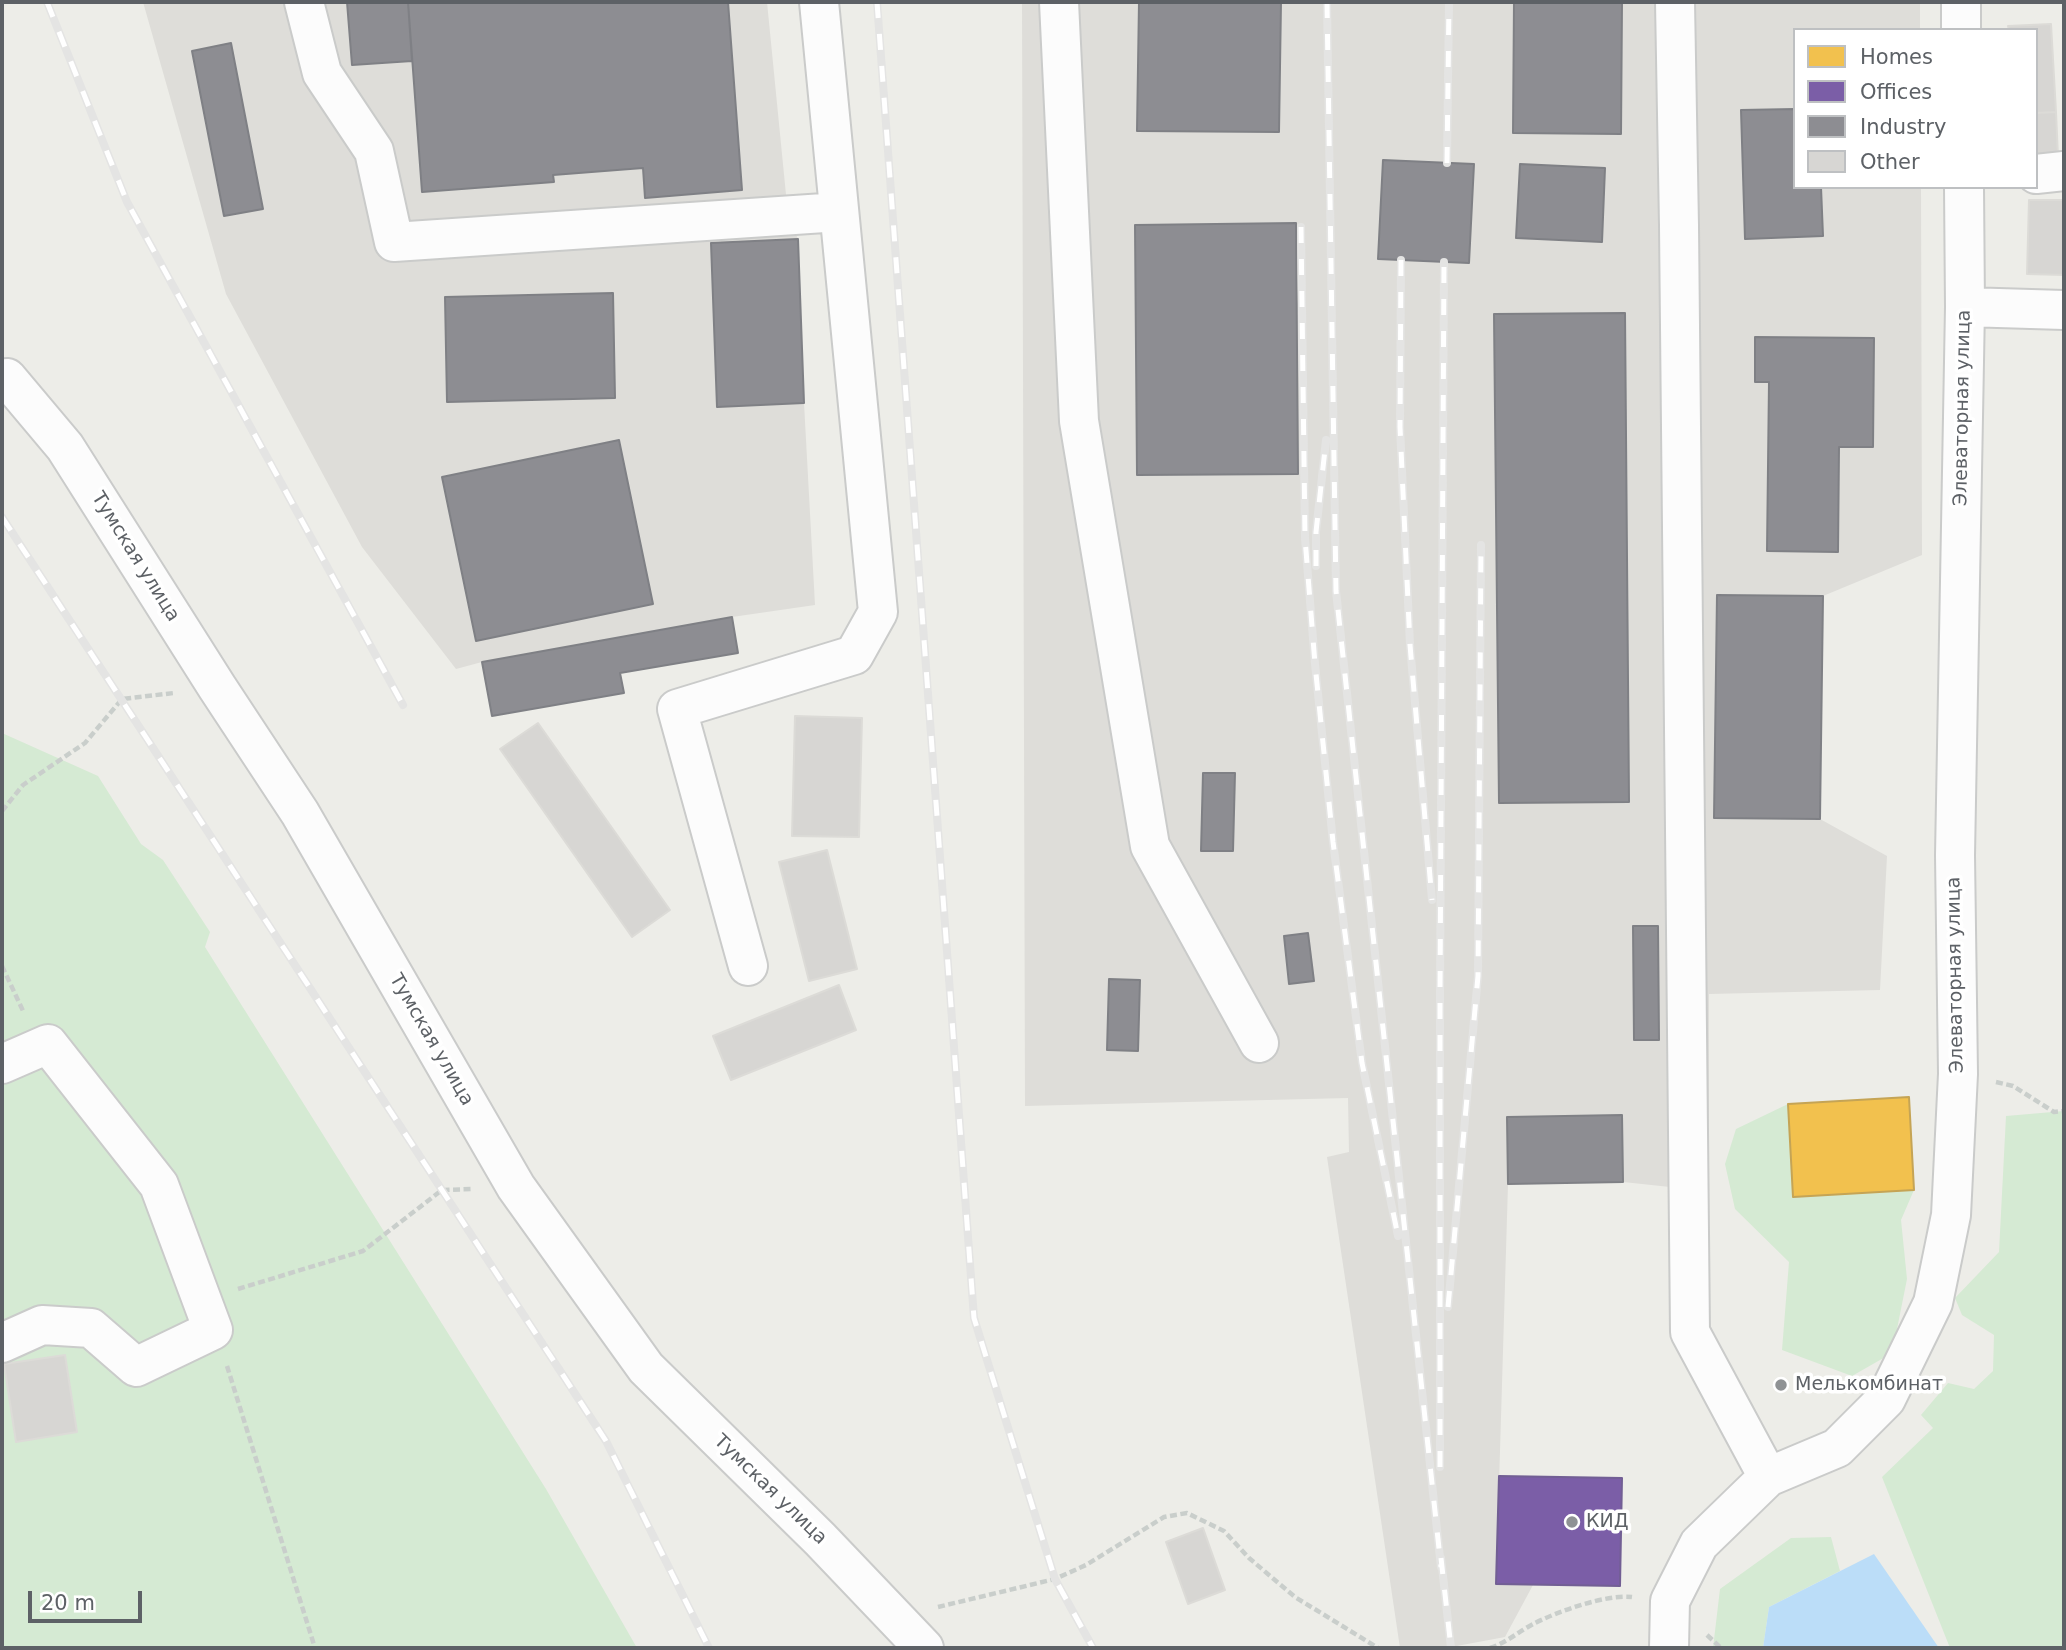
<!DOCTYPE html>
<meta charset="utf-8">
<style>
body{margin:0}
#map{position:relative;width:2066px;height:1650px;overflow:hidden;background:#edede8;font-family:"DejaVu Sans",sans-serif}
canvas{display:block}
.frame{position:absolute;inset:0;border:4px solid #5d6166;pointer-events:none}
.legend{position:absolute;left:1793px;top:28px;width:245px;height:161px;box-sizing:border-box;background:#fff;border:2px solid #bec0c2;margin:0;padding:9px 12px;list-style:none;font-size:21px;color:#5d6166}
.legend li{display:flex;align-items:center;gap:14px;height:35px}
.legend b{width:35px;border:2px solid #bec0c2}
.scale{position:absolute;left:28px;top:1591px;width:114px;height:32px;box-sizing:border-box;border:4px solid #5d6166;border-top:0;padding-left:9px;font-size:21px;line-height:24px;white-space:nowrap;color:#5d6166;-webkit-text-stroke:5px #fff;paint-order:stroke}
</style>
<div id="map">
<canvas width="2066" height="1650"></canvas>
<div class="frame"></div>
<ul class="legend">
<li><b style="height:19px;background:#f2c14e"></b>Homes</li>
<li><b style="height:19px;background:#7b5ea7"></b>Offices</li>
<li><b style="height:19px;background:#8d8d92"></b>Industry</li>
<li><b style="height:19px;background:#d7d6d3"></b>Other</li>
</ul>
<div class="scale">20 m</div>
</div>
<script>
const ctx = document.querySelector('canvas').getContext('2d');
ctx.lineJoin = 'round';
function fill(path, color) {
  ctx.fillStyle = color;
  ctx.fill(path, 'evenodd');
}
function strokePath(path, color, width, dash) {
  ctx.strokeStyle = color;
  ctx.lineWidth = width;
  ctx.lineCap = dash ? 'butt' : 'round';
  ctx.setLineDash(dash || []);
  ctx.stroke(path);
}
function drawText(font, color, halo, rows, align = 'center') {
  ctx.font = font + ' "DejaVu Sans",sans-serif';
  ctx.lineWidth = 7;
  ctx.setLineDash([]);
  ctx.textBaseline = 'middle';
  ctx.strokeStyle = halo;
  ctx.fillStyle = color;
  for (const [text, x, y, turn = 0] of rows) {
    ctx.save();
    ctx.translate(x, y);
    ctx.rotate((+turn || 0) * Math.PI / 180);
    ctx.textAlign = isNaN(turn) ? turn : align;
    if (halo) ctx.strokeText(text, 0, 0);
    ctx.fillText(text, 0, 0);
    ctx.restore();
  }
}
const industrial = new Path2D(`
 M143,2H767L788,215L798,239L804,403L815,605L732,617L482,662L456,669L362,547L226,294Z
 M1022,2H1920V30H1795V187H1921L1922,555L1823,596L1820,819L1887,856L1880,990L1709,994V1189H1689L1623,1182L1508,1184L1496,1584L1533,1585L1505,1637L1446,1648H1400L1327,1157L1349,1152L1348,1098L1025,1106Z`);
const green = new Path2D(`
 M2,733L98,776L141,844L163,860L210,932L205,947L546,1489L637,1648H2Z
 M1788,1104L1793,1197L1914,1190L1901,1220L1907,1279L1896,1334L1887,1356L1852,1376L1782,1350L1789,1262L1735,1209L1725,1164L1736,1129Z
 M2064,1111V1648H1950L1882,1477L1933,1428L1921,1415L1948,1383L1974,1389L1993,1371L1994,1335L1962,1315L1955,1298L1999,1252L2006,1116Z
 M1831,1537L1840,1571L1769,1607L1763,1648H1713L1720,1589L1791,1538Z`);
const water = new Path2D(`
 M1874,1554L1939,1648H1763L1769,1607Z`);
const homes = new Path2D(`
 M1909,1097L1914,1190L1793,1197L1788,1104Z`);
const offices = new Path2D(`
 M1499,1476L1622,1478L1620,1586L1496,1584Z`);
const industry = new Path2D(`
 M347,2H408L412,61L352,65Z
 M408,2H728L742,190L645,198L643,168L553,175L554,182L422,192Z
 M1139,2H1281L1279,132L1137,131Z
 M1514,2H1622L1621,134L1513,133Z
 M231,43L263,209L224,216L192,51Z
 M1795,109V187H1821L1823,236L1745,239L1741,110Z
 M1383,160L1474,164L1469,263L1378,259Z
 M1520,164L1605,168L1602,242L1516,238Z
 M1296,223L1298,474L1137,475L1135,225Z
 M798,239L804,403L717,407L711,243Z
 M613,293L615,398L447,402L445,297Z
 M1625,313L1629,802L1499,803L1494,314Z
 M1755,337L1874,338L1873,447H1839L1838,552L1767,551L1769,382H1755Z
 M619,440L653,604L476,641L442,477Z
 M1717,595L1823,596L1820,819L1714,818Z
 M732,617L738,653L620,673L624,693L492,716L482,662Z
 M1203,773H1235L1233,851H1201Z
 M1633,926H1658L1659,1040H1634Z
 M1308,933L1314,981L1289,984L1284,936Z
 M1109,979L1140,980L1138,1051L1107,1050Z
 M1622,1115L1623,1182L1508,1184L1507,1117Z`);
const building = new Path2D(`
 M2051,24L2056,112L2036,113V30H2009L2008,26Z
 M2056,112L2058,157L2036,159V113Z
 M2029,200H2064V275L2027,274Z
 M795,716L862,718L859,837L792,836Z
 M538,723L670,910L632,937L500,749Z
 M827,850L857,969L809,981L779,862Z
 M839,985L856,1030L731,1080L713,1036Z
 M65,1355L77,1432L16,1442L4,1364Z
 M1203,1528L1225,1590L1188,1604L1166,1542Z`);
const path = new Path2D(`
 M2,811L23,785L85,743L122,699L174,693
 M2,966L24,1013
 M1996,1082L2013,1086L2054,1112L2064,1111
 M238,1289L363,1251L442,1190L473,1189
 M227,1366L315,1648
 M938,1607L1055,1579L1086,1565L1164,1517L1187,1513L1224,1531L1249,1558L1295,1597L1378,1648
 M1707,1635L1721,1648
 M1490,1648C1506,1643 1518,1632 1533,1624C1556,1612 1606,1594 1632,1597`);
const minor = new Path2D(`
 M304,2L322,73L374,151L394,242L839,212
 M1059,2L1079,421L1150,846L1259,1043
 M1675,2L1679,226L1690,1332L1768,1477
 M1961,2V30
 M2036,174L2064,171
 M1965,307L2064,310
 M7,378L65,447L217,687L300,813L516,1187L646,1368L820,1539L924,1648
 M748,966L677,709L854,655L878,612L819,2
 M2,1064L48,1044L159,1185L213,1330L136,1367L91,1328L42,1325L2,1343
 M1669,1648L1670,1601L1699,1544L1768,1477L1837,1448L1886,1399L1933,1303L1951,1215L1958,1074L1955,855L1965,307L1964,187`);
const rail = new Path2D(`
 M47,2L127,202L403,705
 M877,2L974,1318L1055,1579L1093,1648
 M1327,2L1336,591L1441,1567
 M1447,163L1449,2
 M1301,227L1305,538L1315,664L1333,842L1362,1063L1398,1236
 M1401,260L1400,427L1410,645L1432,900
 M2,517L606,1441L709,1648
 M1316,566V532L1326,440
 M1448,1307L1478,976L1481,545
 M1440,1467V994L1444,262
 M1441,1558L1451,1648`);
const markers = [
 [1781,1385,7,"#8f9294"],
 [1572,1522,7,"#8f9294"]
];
const streetNames = [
 ["Элеваторная улица",1963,408,-89],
 ["Тумская улица",135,557,58],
 ["Элеваторная улица",1956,975,-91],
 ["Тумская улица",431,1040,60],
 ["Тумская улица",770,1490,44]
];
const poiNames = [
 ["Мелькомбинат",1795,1385],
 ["КИД",1586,1522]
];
fill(industrial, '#deddd9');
fill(green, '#d5ead3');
fill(water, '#bbddf8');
fill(homes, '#f2c14e');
strokePath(homes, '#c5a455', 2);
fill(offices, '#7b5ea7');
strokePath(offices, '#725f94', 2);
fill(industry, '#8d8d92');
strokePath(industry, '#7f8085', 2);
fill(building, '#d7d6d3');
strokePath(building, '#dcdbd7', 2);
strokePath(minor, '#cacbca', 42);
strokePath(path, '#c9cecb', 4.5, [7, 3.5]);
strokePath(minor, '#fcfcfc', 38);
strokePath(rail, '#e4e4e3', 8);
strokePath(rail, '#fff', 5, [16]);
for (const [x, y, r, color] of markers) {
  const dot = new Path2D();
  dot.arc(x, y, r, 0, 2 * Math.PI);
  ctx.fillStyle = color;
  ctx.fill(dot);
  strokePath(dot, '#fff', 2.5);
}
drawText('19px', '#5d6166', '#fff', streetNames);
drawText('19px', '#5d6166', '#fff', poiNames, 'left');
</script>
